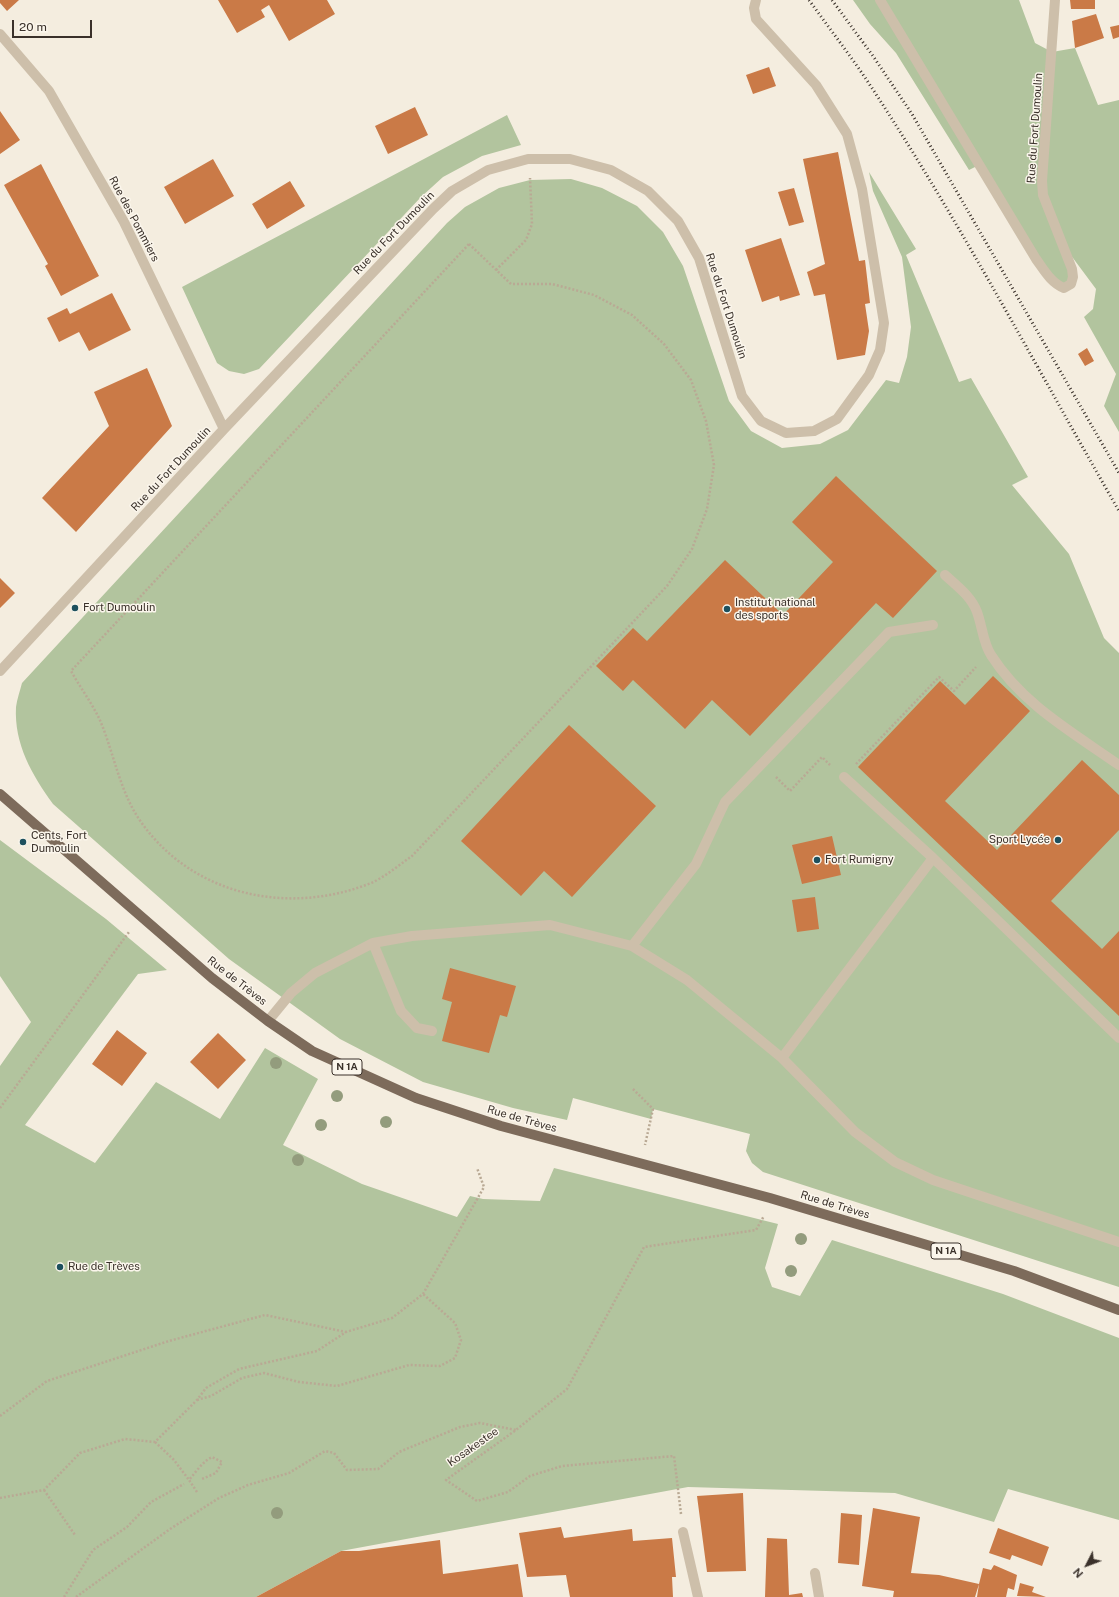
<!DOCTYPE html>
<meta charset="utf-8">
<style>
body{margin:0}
#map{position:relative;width:1119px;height:1597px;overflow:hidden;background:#f4eddf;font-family:"Public Sans",sans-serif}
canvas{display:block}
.north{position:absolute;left:1067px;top:1545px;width:40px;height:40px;-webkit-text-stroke:3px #fbf6ec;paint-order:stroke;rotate:228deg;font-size:11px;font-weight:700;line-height:16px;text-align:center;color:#3a312a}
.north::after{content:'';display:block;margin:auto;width:14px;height:18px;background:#3a312a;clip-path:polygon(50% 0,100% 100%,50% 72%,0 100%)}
.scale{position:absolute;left:12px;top:20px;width:80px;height:18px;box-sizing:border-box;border:2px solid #3a312a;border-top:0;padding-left:5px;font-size:12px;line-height:14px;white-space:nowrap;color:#3a312a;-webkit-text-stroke:3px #fbf6ec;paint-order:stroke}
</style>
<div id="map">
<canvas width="1119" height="1597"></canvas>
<div class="north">N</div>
<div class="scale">20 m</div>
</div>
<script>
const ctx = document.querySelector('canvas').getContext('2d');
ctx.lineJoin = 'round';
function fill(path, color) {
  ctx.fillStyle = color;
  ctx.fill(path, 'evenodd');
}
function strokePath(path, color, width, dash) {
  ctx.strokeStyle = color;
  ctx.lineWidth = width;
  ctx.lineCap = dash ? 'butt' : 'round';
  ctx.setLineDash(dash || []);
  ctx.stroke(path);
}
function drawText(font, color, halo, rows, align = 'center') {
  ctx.font = font + ' "Public Sans",sans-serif';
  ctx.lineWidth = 3;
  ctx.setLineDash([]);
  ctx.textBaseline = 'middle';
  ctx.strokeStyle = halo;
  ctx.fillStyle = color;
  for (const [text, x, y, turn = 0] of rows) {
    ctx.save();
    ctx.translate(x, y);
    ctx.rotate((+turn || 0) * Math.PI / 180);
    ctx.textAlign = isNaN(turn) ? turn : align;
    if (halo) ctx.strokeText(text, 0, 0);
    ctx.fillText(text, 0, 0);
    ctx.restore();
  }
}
const green = new Path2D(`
 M853,0H875L889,17L880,0H1019L1035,43L1052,52L1075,48L1098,105L1119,100V432L1104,406L1116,374L1084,317L1093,309L1096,289L1064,246L1071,284L1057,285L979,165L969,170L896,53L870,24Z
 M507,115L521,145L482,156L443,177L421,197L259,369L244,374L229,371L217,363L182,287Z
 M869,172L916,249L906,255L959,382L971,378L1028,477L1012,485L1069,554L1104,638L1119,653V1287L763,1172L752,1163L746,1151L750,1134L653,1109L651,1119L573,1098L567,1120L513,1108L423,1082L340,1039L229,959L53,804C32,775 14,744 16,707C17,699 20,691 22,683L447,223L465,207L499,188L530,180L571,179L602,188L637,206L663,232L683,266L729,401L751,431L782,448L820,444L848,430L886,380L899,383L907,357L911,327L902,257L873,191Z
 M0,840L106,919L167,970L138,974L25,1125L95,1163L156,1082L220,1119L265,1048L318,1079L283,1145L362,1184L457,1217L470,1196L483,1199L540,1201L554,1168L778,1224L765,1268L772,1287L800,1296L832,1240L1003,1294L1119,1338V1520L1008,1489L994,1522L895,1493L688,1487L341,1551L256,1597H0V1066L31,1022L0,976Z`);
const building = new Path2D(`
 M0,0H19L7,11L0,3Z
 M218,0H327L335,14L289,41L269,5L261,10L265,17L237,33Z
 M1070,0H1095V9H1071Z
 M1096,14L1104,38L1075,48L1072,21Z
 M1119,25V37L1113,39L1110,27Z
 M769,67L776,86L753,94L746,75Z
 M415,107L428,135L388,154L375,126Z
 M0,111L20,140L0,154Z
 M838,152L859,261L865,260L870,303L865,304L869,331L865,355L837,360L825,294L814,296L807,272L825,264L803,159Z
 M213,159L234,196L185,224L164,187Z
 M41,164L99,276L61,296L45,266L48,264L4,185Z
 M290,181L305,206L267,229L252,204Z
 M794,188L804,222L789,226L778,192Z
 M781,238L800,295L780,301L779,296L762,302L745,250Z
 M112,293L131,330L89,351L79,332L59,342L47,318L67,308L70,314Z
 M1087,348L1094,361L1085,366L1078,354Z
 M147,368L172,426L76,532L42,498L109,426L94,392Z
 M836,476L937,571L893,618L876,603L750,736L712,700L685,729L633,680L623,691L596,666L633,628L647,641L725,560L783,615L833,562L792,522Z
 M0,578L15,593L0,608Z
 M993,676L1030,711L945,801L997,850L1082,760L1119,795V830L1051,901L1102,949L1119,931V1016L858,767L940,681L965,705Z
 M569,725L656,806L572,897L544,871L521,896L461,841Z
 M832,836L841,875L802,884L792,845Z
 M815,897L819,929L797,932L792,900Z
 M450,968L516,986L507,1017L500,1015L489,1053L442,1041L452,1002L442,999Z
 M117,1030L147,1053L122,1086L92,1064Z
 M218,1033L246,1060L218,1089L190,1062Z
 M743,1493L746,1571L707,1572L697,1496Z
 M873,1508L920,1517L911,1573L939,1575L979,1584L983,1568L991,1570L994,1565L1017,1575L1014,1590L1008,1588L1006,1597H977L979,1584L975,1597H893L894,1591L862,1586Z
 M841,1513L862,1515L859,1565L838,1563Z
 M561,1527L564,1538L632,1529L633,1541L672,1538L676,1577H672L673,1597H570L566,1575L527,1577L519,1533Z
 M998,1528L1049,1547L1042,1566L1012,1555L1010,1560L989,1553Z
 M767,1538L787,1539L789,1595L802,1593L803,1597H765Z
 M440,1540L443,1574L518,1564L523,1597H256L341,1551H359Z
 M1020,1583L1034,1587L1032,1592L1046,1597L1017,1596Z`);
const path = new Path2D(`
 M469,244L511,284H552L594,295L632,315L664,344L691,380L706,421L714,465L707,509L692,549L667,586L412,856C399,865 385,877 371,883C289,916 193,896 141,822C119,791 114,752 99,718C91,702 80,687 71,671Z
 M496,270L526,240L532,224L530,178
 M856,764L939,677L954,691L976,667
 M776,777L790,791L822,757L830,765
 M633,1089L653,1109L645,1145
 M0,1108L129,932
 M197,1400L211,1396L242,1378L264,1373L299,1382L337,1386L409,1365L440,1366L455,1358L461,1340L455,1323L423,1294
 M0,1416L47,1381L169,1341L265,1315L346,1332
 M155,1442L174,1460L189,1480
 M44,1490L75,1535
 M197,1492L189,1480C196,1472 202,1462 212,1457L222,1462L216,1473L202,1479
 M0,1498L44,1490L80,1453L125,1439L155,1442L197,1400L206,1388L239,1369L317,1351L346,1332L392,1318L423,1294L484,1187L477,1168
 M681,1514L674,1456L562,1466L530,1476L508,1492L477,1501L446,1480L516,1430L567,1389L644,1247L756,1230L764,1216
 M64,1597L93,1550L127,1527L151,1502L184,1484
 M76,1597L170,1529L219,1498L248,1485L289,1473L325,1451L334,1453L347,1470L378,1469L399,1452L460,1427L480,1423L516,1430`);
const lane = new Path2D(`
 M945,575C957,586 971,596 977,612C982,625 983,643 991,655C1022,704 1072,732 1119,765
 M844,777L933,858L1119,1038
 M373,943L401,1011L417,1028L432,1031
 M632,946L687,980L782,1058L855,1132L895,1162L933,1180L1119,1242
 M268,1021L291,993L315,973L373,943L412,936L550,925L632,946L696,864L725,802L889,632L933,625
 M782,1058L933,858
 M683,1532L698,1597
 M815,1573L819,1597`);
const street = new Path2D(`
 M880,0L1036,259C1044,270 1051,283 1064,288L1071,284L1073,277L1072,269L1043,195L1042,181L1055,0
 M0,34L49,91L124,222L224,429
 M0,671L224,429L433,209L452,191L488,170L528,159H570L611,170L648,191L678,221L699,258L742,396L761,421L786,433L814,431L837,419L869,375L880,350L884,323L862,189L847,134L816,85L756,19L754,8L756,0`);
const primary = new Path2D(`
 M0,794L212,978L268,1021L312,1051L416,1098L501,1126L770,1198L1014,1271L1119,1310`);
const rail = new Path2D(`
 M809,0C827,25 846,50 864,76C957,216 1035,365 1119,511
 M832,0L873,56L912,114L1119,473`);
const trees = [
 [276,1063],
 [337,1096],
 [386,1122],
 [321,1125],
 [298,1160],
 [801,1239],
 [791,1271],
 [277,1513]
];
const markers = [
 [75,608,4,"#1d505e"],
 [727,609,4,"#1d505e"],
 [1058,840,4,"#1d505e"],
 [23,842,4,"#1d505e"],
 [817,860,4,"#1d505e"],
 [60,1267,4,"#1d505e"]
];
const shields = [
 [347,1067,30],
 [946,1251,30]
];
const shieldNames = [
 ["N 1A",347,1067],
 ["N 1A",946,1251]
];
const streetNames = [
 ["Rue du Fort Dumoulin",1035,128,-86],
 ["Rue des Pommiers",134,219,62],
 ["Rue du Fort Dumoulin",394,233,-46],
 ["Rue du Fort Dumoulin",726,306,72],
 ["Rue du Fort Dumoulin",171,469,-47],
 ["Rue de Trèves",237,981,38],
 ["Rue de Trèves",522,1119,16],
 ["Rue de Trèves",835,1205,17],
 ["Kosakestee",473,1447,-35]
];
const poiNames = [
 ["Institut national",735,603],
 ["des sports",735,616],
 ["Fort Dumoulin",83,608],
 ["Cents, Fort",31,836],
 ["Dumoulin",31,849],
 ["Sport Lycée",1050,840,"right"],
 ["Fort Rumigny",825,860],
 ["Rue de Trèves",68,1267]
];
fill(green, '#b2c49e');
fill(building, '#ca7a47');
strokePath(path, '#b9a994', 2.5, [2, 2]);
strokePath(lane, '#cdbfaa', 10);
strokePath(street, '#cdbfaa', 10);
strokePath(primary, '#7d6b5b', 10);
strokePath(rail, '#3a312a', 3, [1, 3]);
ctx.fillStyle = '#939c7d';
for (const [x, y] of trees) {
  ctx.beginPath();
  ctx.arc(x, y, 6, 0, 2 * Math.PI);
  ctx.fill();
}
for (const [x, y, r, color] of markers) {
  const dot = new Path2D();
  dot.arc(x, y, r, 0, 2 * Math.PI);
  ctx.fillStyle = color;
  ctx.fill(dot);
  strokePath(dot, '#fbf6ec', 1.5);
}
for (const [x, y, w] of shields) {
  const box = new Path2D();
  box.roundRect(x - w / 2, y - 8, w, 16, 3);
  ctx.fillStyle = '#fbf6ec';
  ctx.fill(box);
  strokePath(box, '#3a312a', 1);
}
drawText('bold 10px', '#3a312a', null, shieldNames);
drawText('11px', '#3a312a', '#fbf6ec', streetNames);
drawText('11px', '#3a312a', '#fbf6ec', poiNames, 'left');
</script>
